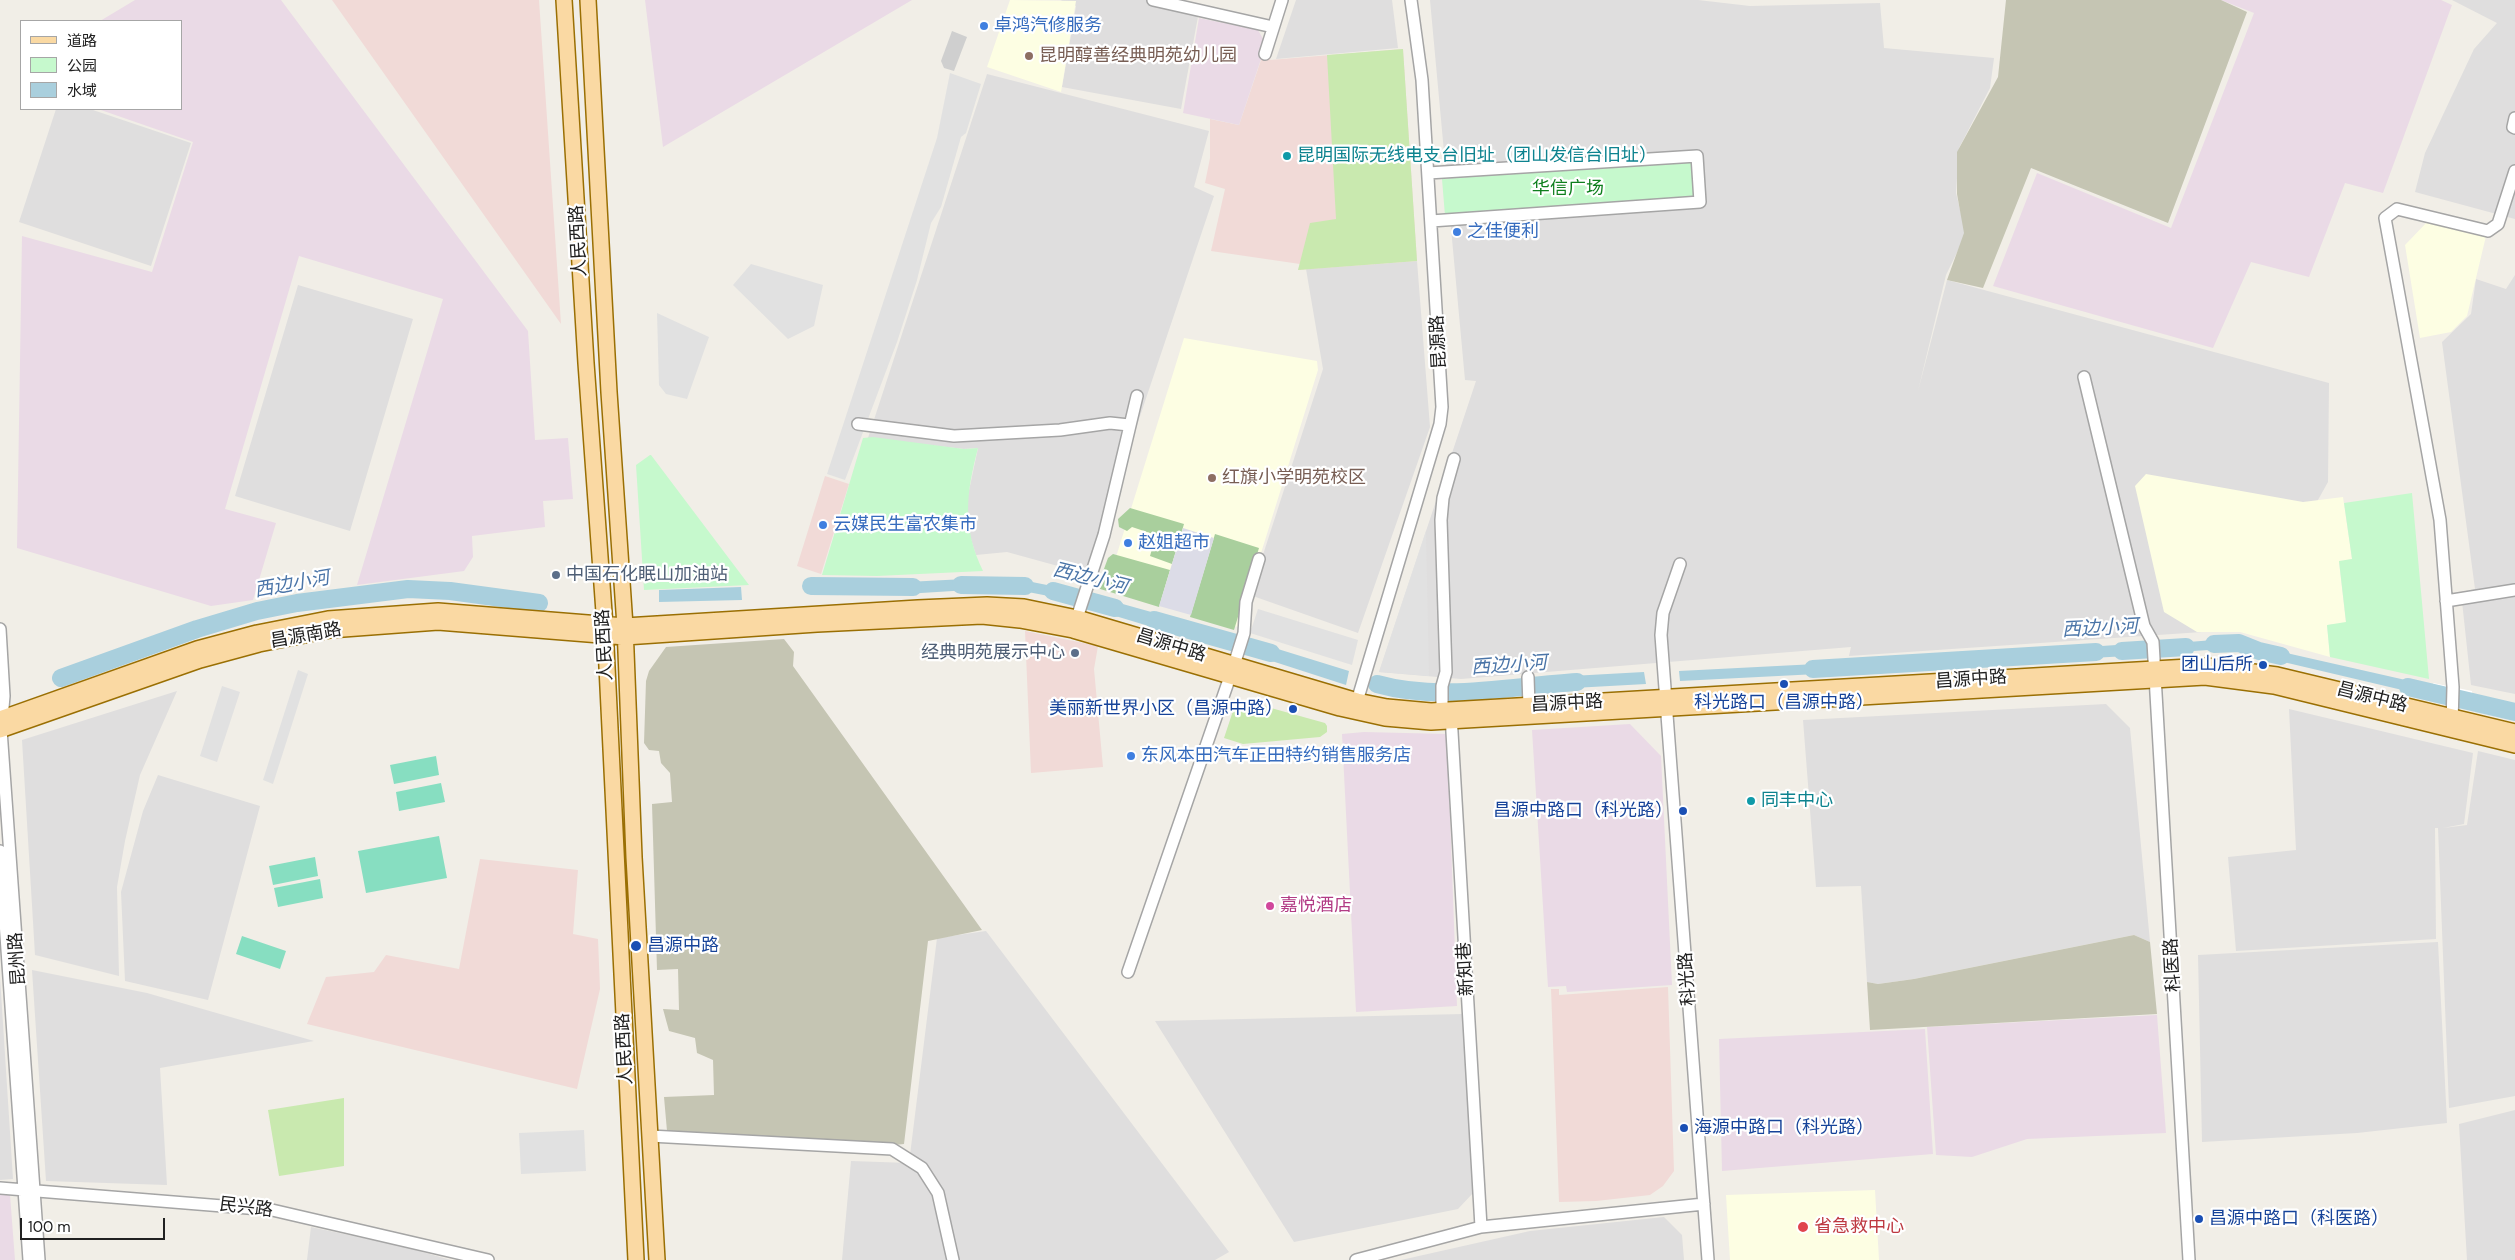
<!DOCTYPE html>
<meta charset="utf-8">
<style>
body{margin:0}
#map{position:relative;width:2515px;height:1260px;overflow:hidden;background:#f1eee7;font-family:"DM Sans","Noto Sans SC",sans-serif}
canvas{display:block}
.legend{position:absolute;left:20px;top:20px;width:162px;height:90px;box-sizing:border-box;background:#fff;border:1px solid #a6a6a6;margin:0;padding:6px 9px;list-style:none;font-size:15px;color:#212121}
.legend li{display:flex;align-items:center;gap:10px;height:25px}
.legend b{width:25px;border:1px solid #a6a6a6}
.scale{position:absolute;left:20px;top:1218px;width:145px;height:22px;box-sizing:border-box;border:2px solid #212121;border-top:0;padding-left:6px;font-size:15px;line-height:18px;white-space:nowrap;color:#212121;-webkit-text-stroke:4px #fff;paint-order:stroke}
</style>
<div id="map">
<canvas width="2515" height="1260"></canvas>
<ul class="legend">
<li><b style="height:6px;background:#fad9a3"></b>道路</li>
<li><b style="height:14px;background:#c6f9cd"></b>公园</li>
<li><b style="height:14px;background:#a9cfdd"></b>水域</li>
</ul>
<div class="scale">100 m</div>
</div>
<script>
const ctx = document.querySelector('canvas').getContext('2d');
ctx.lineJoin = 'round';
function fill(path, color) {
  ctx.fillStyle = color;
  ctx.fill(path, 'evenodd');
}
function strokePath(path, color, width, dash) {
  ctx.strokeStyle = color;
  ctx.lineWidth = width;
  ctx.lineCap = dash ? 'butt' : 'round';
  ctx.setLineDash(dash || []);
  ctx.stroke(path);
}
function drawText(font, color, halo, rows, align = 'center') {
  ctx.font = font + ' "DM Sans","Noto Sans SC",sans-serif';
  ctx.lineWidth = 4.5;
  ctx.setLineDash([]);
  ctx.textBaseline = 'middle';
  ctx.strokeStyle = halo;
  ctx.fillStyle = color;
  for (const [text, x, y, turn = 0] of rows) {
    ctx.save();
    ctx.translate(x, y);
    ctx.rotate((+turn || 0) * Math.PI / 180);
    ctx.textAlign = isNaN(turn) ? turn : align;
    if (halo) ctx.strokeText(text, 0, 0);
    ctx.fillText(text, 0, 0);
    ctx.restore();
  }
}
const residential = new Path2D(`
 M1060,0H1146L1199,11L1181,109L1062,87L1076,6Z
 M1296,0H1392L1398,48L1276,59Z
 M1430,0H1698L1750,6L1880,3L1884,48L1994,58L1990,88L1959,148L1956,193L1966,234L1946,275L1918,391L1947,280L2329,383L2328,482L2246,629L1849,656L1851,647L1461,679L1379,672L1476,381L1465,380Z
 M2452,0H2515V219L2415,192L2425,153L2474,49L2497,23Z
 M987,74L1209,131L1194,187L1214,196L1087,574L1007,552L976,555L969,533L967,500L978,448L964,449L868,438Z
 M56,109H90L191,143L151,266L19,222Z
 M1417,261L1430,427L1358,633L1250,595L1323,369L1306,269Z
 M2515,275V694L2471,685L2461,592L2475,589L2442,342L2471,314L2476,279L2506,289Z
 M298,285L413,319L350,531L235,496Z
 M177,691L140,775L125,841L117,887L119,976L35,955L22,740Z
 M2106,704L2130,728L2150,942L2134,935L1914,979L1878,984L1867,982L1861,886L1816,887L1803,720Z
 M2289,709L2473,753L2464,824L2443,828L2467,825L2478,751L2515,760V1096L2449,1108L2438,828H2435L2436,939L2236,951L2228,857L2296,850Z
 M158,775L260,806L208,1000L125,981L121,892L143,811Z
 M986,931L1229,1252L1215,1260H842L851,1161L909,1163L937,938Z
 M2438,942L2447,1123L2357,1133L2202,1142L2198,955Z
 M32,970L147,993L314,1041L160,1068L167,1185L46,1181Z
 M0,977L13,1179L0,1180Z
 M1463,1014L1474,1192L1458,1209L1294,1242L1155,1021Z
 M2515,1110V1260H2467L2459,1124Z
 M1664,1217L1682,1235L1684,1260H1401L1530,1231Z
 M311,1227L401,1246L451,1260H307Z`);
const commercial = new Path2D(`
 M332,0H539L561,324Z
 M1403,49L1417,261L1298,270L1300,264L1211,251L1225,189L1205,183L1210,158V119L1239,125L1263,54L1271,55L1270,60Z
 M825,476L849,484L821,574L797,566Z
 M1025,631L1098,646L1094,669L1103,767L1031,773Z
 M480,859L578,870L573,934L598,939L600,989L577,1089L307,1024L326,977L374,972L386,955L459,969Z
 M1668,987L1674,1171L1663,1186L1650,1195L1596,1201L1559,1202L1551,989H1559V995Z`);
const industrial = new Path2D(`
 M135,0H281L528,331L535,440L568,438L573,499L543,501L545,527L472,536L473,557L464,571L357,585L443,299L299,256L225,509L276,523L253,600L211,606L17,548L22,236L152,272L193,142L98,109H181V21H100Z
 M645,0H912L663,147Z
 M2221,0H2441L2452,5L2383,193L2345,183L2309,277L2251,262L2213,348L1993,286L2037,173L2171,228L2254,13Z
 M1199,18L1258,30L1266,44L1239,125L1183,113Z
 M1630,724L1661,756L1672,985L1567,992L1566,986L1548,987L1532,730Z
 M1364,732L1447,734L1457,1006L1356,1012L1342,734Z
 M2157,1015L2166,1133L2027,1139L1972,1157L1936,1155L1927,1027Z
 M1925,1029L1933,1154L1722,1171L1719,1039Z
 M0,1193L10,1195L15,1260H0Z`);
const education = new Path2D(`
 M1010,0L1076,1L1061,92L987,67Z
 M2430,219L2486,236L2467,316L2451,332L2420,338L2405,245Z
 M1184,338L1317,361L1318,370L1238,627L1107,586Z
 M2146,474L2303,502L2343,497L2352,559L2339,562L2346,623L2327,625L2330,657L2240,632H2197L2164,612L2135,486Z
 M1875,1190L1879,1260H1730L1726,1195Z`);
const religious = new Path2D(`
 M952,31L967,37L954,71L944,68L941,61Z`);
const construction = new Path2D(`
 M2006,0H2221L2247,12L2168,223L2031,168L1983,288L1947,280L1964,233L1957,194V152L1998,77Z
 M784,639L794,652L793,666L982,930L928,941L904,1144L885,1146L673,1133L667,1131L664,1097L714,1095L713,1060L697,1053L695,1038L669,1031L663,1009L679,1010L678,969L657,970L652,804L672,802L670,773L661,763L659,751L649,750L644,743L646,681L649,671L666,647Z
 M2134,935L2150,942L2157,1014L1870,1030L1867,982L1878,984L1914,979Z`);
const grass = new Path2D(`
 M1403,49L1417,261L1298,270L1310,223L1336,219L1327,55Z
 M1253,703L1325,723L1327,726V732L1320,737L1243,744L1224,738L1233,711Z
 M344,1098V1166L279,1176L268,1110Z`);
const forest = new Path2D(`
 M1130,508L1184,524L1172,564L1150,556L1156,535L1132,527L1127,531L1119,527L1118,519Z
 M1215,534L1259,548L1234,630L1190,617Z
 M1113,554L1170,570L1159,607L1097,588L1108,558Z`);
const park = new Path2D(`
 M1692,162L1695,199L1445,216L1442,179Z
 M873,437L964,449L978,448C966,494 962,527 983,571L877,576L822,575L863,438Z
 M650,455H651L749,585L644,590L636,465Z
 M2412,493L2429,679L2330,657L2327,625L2346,622L2339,561L2352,559L2344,503Z`);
const pitch = new Path2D(`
 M436,756L439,775L394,784L390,765Z
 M441,783L445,802L399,811L396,792Z
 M439,836L447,878L366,893L358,851Z
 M315,857L318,876L273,885L269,866Z
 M320,879L323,898L278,907L274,888Z
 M242,936L286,951L280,969L236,954Z`);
const parking = new Path2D(`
 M950,73L981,84L966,133L961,137L941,207L931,223L917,280L897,342L845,480L827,474L937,138Z
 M751,264L823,285L814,326L788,339L733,285Z
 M657,313L709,337L687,399L666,394L659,385Z
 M1426,531L1429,676L1379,672Z
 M1258,609L1358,640L1352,665L1250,633Z
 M298,670L308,674L273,784L263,780Z
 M222,686L240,692L217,762L200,756Z
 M584,1130L586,1171L521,1174L519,1133Z`);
const plaza = new Path2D(`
 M1183,528L1214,538L1191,615L1159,606Z`);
const water = new Path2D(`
 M984,578L985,589L889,595L888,583Z
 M1001,579L1032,582L1077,591L1074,601L1023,591H1003Z
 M810,580L871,582V594L812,592Z
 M741,587L742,600L659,602V590Z
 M1094,596L1180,620L1175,634L1089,608Z
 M1190,623L1237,636L1233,650L1188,636Z
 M2239,638L2238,648L2164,653L2163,644Z
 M1252,641L1349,671L1346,685L1247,653Z
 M2145,643L2146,655L2073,659V648Z
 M2260,647L2432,686V697L2258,656Z
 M2062,648L2063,659L1995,663L1994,652Z
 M1984,654V664L1928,668L1927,658Z
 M1915,657L1916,666L1854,673L1853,663Z
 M1836,663L1837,673L1680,681L1679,671Z
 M1644,672L1646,684L1555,689L1553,677Z
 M1378,680L1435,686L1434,697L1375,690Z
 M1515,682L1516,693L1449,697L1450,687Z
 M2473,694L2508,703L2506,716L2474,708Z`);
const pier = new Path2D(`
 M2433,683L2472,691L2474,710L2435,701Z`);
const river = new Path2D(`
 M961,585L1025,586
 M811,586L913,587
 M1053,591L1115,608
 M1154,620L1271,653
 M2214,644L2239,643L2259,651L2281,656
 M2122,651L2186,647
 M1813,669L2096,652
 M61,678L197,629L257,611L297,603L408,589L450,591L539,603
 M1377,684C1441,702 1512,686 1577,682
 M2408,687L2515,712`);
const minor = new Path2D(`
 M1153,0L1273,27
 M1265,54L1282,0
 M2515,118L2513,127L2515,128
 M1428,173L1697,156L1700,202L1431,221
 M2084,377L2144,626L2153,642L2189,1260
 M858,424L954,436L1060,430L1110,423L1129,425
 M1680,564L1663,613L1661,635L1708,1260
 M2446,601L2515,590
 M1075,624L1104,535L1137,396
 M0,629L4,696L1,730L39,1260
 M1528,677L1529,706
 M1355,708L1440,424L1442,407L1422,80L1411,0
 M1451,715L1481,1227
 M1442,717V686L1446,672L1441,520L1443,498L1454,459
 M2452,724L2453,687L2440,520L2385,218L2397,209L2488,231L2498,224L2515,171
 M0,851L29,1260
 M1128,972L1234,665L1244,633L1246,602L1259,559
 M650,1136L892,1149L922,1168L938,1193L953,1260
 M0,1188L272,1210L488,1260
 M1356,1260L1481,1227L1704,1204`);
const major = new Path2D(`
 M564,0L586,363L605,626L636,1260
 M588,0L609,392L625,626L634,857L657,1260
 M0,719L197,649L257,633L328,619L438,611L625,626L918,608L987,605L1024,607L1077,618L1357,701L1387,707L1431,711L2206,666L2277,675L2515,732
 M0,730L200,660L259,644L330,630L438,622L625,637L817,624L982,616L1020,620L1073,630L1340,708L1385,718L1431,722L2205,677L2274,686L2515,745`);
const markers = [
 [984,26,5,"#3f7fe0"],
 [1029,56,5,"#8d6e63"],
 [1287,156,5,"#0f9aa8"],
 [1457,232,5,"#3f7fe0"],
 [1212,478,5,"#8d6e63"],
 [823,525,5,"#3f7fe0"],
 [1128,543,5,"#3f7fe0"],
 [556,575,5,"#5c6f8a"],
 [1075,653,5,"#5c6f8a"],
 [2263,665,5,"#1a4fb4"],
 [1784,684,5,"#1a4fb4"],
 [1293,709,5,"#1a4fb4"],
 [1131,756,5,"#3f7fe0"],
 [1751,801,5,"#0f9aa8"],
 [1683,811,5,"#1a4fb4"],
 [1270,906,5,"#d1479c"],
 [636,946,6,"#1a4fb4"],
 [1684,1128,5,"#1a4fb4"],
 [2199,1219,5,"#1a4fb4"],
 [1803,1227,6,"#e0444e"]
];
const shopNames = [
 ["卓鸿汽修服务",994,26],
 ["之佳便利",1467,232],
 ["云媒民生富农集市",833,525],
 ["赵姐超市",1138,543],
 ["东风本田汽车正田特约销售服务店",1141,756]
];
const educationNames = [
 ["昆明醇善经典明苑幼儿园",1039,56],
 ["红旗小学明苑校区",1222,478]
];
const cultureNames = [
 ["昆明国际无线电支台旧址（团山发信台旧址）",1297,156],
 ["同丰中心",1761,801]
];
const parkNames = [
 ["华信广场",1568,189]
];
const streetNames = [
 ["人民西路",579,241,-93],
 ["昆源路",1439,342,-93],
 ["昌源南路",306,636,-10],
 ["人民西路",605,645,-93],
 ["昌源中路",1171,646,17],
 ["昌源中路",1971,680,-4],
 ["昌源中路",2372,698,14],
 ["昌源中路",1567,704,-3],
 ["昆州路",18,959,-94],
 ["科医路",2173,965,-93],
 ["新知巷",1466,969,-93],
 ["科光路",1688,979,-94],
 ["人民西路",625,1049,-93],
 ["民兴路",246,1208,7]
];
const serviceNames = [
 ["中国石化眠山加油站",566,575],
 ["经典明苑展示中心",1065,653,"right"]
];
const transitNames = [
 ["团山后所",2253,665],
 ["科光路口（昌源中路）",1784,703,"center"],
 ["美丽新世界小区（昌源中路）",1283,709],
 ["昌源中路口（科光路）",1673,811],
 ["昌源中路",647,946,"left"],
 ["海源中路口（科光路）",1694,1128,"left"],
 ["昌源中路口（科医路）",2209,1219,"left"]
];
const hotelNames = [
 ["嘉悦酒店",1280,906]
];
const healthNames = [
 ["省急救中心",1814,1227]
];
const waterNames = [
 ["西边小河",1090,579,14],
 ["西边小河",292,585,-10],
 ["西边小河",2100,629,-3],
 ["西边小河",1509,666,-4]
];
fill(residential, '#dfdede');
fill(commercial, '#f1dad7');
fill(industrial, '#eadae6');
fill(education, '#fdfee3');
fill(religious, '#cfcfcf');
fill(construction, '#c5c5b3');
fill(grass, '#c9e9af');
fill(forest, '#a9cf9d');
fill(park, '#c6f9cd');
fill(pitch, '#87dec1');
fill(parking, '#e1e1e1');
fill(plaza, '#dcdce7');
fill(water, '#a9cfdd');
fill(pier, '#fff');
strokePath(river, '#a9cfdd', 18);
strokePath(minor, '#a5a5a5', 14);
strokePath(major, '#9a6f03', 18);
strokePath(minor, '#fff', 11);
strokePath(major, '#fad9a3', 15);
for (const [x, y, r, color] of markers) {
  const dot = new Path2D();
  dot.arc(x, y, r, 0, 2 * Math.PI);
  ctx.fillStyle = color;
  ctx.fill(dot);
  strokePath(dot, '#fff', 2);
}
drawText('18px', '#366cbe', '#fff', shopNames, 'left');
drawText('18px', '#785e54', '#fff', educationNames, 'left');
drawText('18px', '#0d838f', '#fff', cultureNames, 'left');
drawText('18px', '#0e7f1d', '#fff', parkNames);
drawText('18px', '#212121', '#fff', streetNames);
drawText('18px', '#4e5e75', '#fff', serviceNames, 'left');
drawText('18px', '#164399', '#fff', transitNames, 'right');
drawText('18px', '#b23c85', '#fff', hotelNames, 'left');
drawText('18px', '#be3a42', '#fff', healthNames, 'left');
drawText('italic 19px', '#4b75a8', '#fff', waterNames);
</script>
